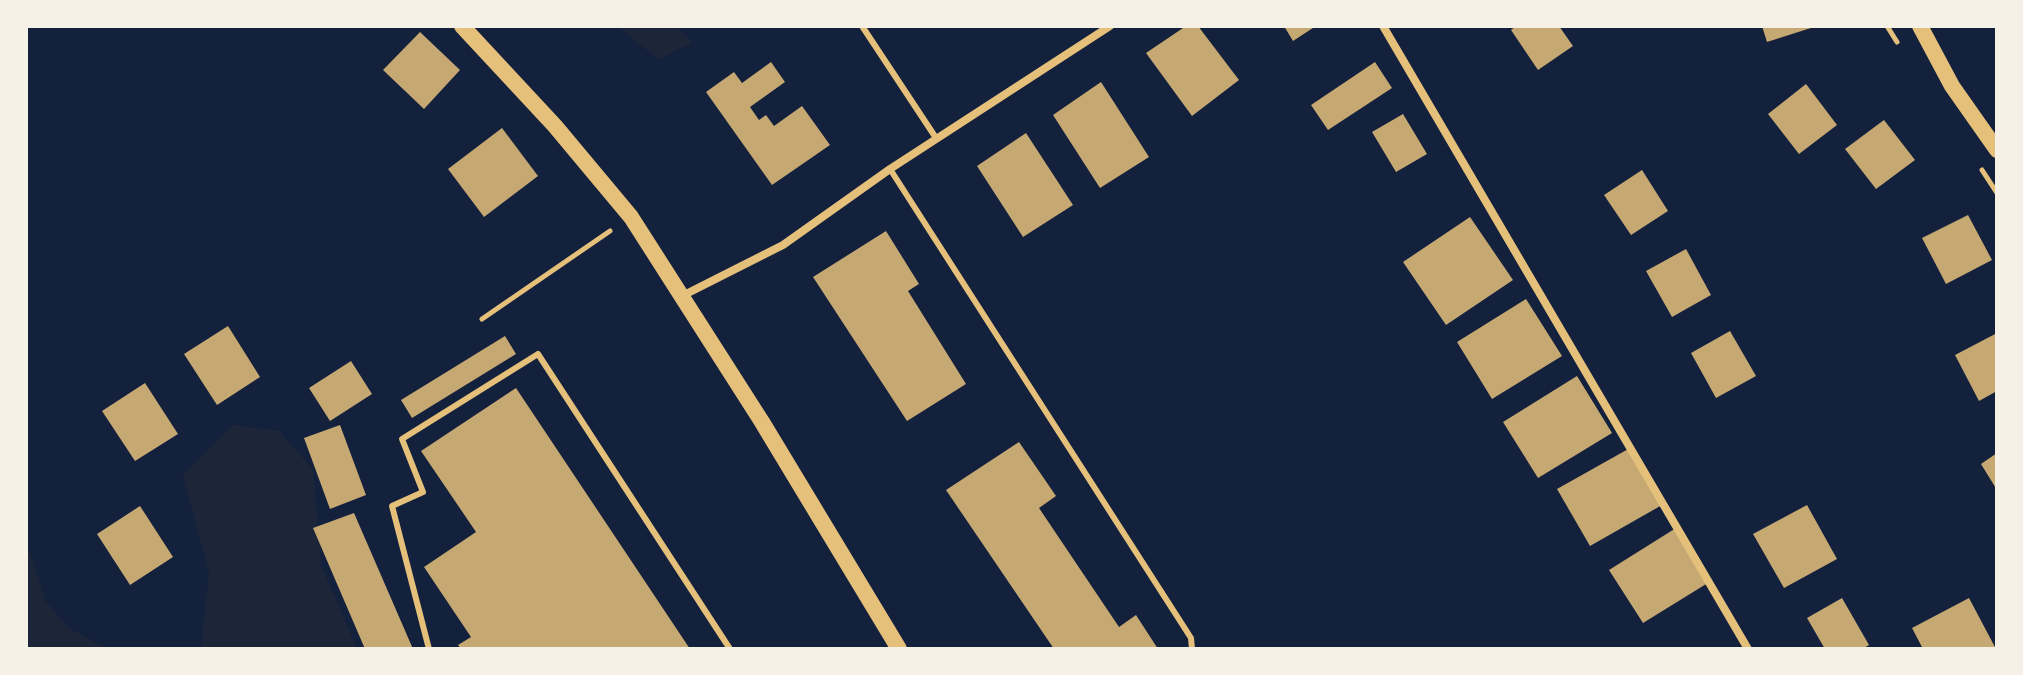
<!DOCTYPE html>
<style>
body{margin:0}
#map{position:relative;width:2023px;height:675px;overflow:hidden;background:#14213d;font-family:"Work Sans",sans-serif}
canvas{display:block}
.frame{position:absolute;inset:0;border:28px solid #f6f1e7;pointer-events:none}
</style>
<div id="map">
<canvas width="2023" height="675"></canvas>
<div class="frame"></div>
</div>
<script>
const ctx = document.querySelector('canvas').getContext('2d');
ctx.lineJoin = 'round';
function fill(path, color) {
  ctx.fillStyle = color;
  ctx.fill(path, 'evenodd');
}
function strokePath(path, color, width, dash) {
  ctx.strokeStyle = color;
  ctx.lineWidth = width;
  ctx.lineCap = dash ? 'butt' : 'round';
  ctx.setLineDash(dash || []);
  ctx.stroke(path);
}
const green = new Path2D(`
 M617,26H677L692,43L658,59Z
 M233,425L279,431L313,469L321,565L357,649H201L209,573L183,475Z
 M26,541L45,600L69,628L107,649H26Z`);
const building = new Path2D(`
 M1186,26H1198L1239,80L1192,116L1146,53Z
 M1284,26H1316L1293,41Z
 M1516,26H1559L1573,46L1538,70L1511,30Z
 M1762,26H1814V27L1767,42Z
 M420,32L460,70L424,109L383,70Z
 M771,62L785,82L750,107L759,120L766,115L774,126L802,106L830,145L772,185L706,92L734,72L742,83Z
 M1375,62L1392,88L1328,130L1311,105Z
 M1101,82L1149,157L1100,188L1053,115Z
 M1806,84L1837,125L1799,154L1768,114Z
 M1403,114L1427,154L1396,172L1372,132Z
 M1884,120L1915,160L1876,189L1845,149Z
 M502,128L538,176L484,217L448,169Z
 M1026,133L1073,205L1023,237L977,166Z
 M1642,170L1668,211L1631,235L1604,195Z
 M1968,215L1992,260L1946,284L1922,238Z
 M1470,217L1513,280L1446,325L1403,262Z
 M886,231L919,284L908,291L966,384L907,421L813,277Z
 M1686,249L1711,295L1672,317L1646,271Z
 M1526,299L1562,356L1492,399L1457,342Z
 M228,326L260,377L217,405L184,354Z
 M1730,331L1756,376L1716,398L1691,353Z
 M1997,333V391L1979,401L1955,355Z
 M505,336L516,354L412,418L401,400Z
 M351,361L372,394L330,421L309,388Z
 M1577,376L1612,433L1538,478L1503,422Z
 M145,383L178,434L135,461L102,411Z
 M516,388L690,649H461L458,645L471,637L424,567L476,532L421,451Z
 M340,425L366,495L330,509L304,438Z
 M1019,442L1056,496L1039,508L1119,627L1136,615L1158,649H1054L946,490Z
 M1630,448L1662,505L1590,546L1557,489Z
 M1997,453V490L1981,464Z
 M1807,505L1837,559L1784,588L1753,534Z
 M140,506L173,557L130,585L97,534Z
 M354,513L413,649H365L313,528Z
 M1676,528L1711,581L1643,623L1609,570Z
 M1842,598L1869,645L1862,649H1825L1807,618Z
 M1969,598L1996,649H1923L1912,628Z`);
const path = new Path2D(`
 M1887,26L1897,42
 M1982,170L1997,193
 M482,319L610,231`);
const service = new Path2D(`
 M862,26L936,138
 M890,169L1191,638L1192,649
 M429,649L392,506L423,492L402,439L538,354L730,649`);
const minor = new Path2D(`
 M1383,26L1748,649
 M682,296L783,245L890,169L1110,26`);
const secondary = new Path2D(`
 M462,26L555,126L631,217L762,422L899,649
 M1920,26L1952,86L1997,150`);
fill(green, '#1d2539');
fill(building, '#c6a872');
strokePath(path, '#e5c07b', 5);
strokePath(service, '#e5c07b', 6);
strokePath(minor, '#e5c07b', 8);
strokePath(secondary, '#e5c07b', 16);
</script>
